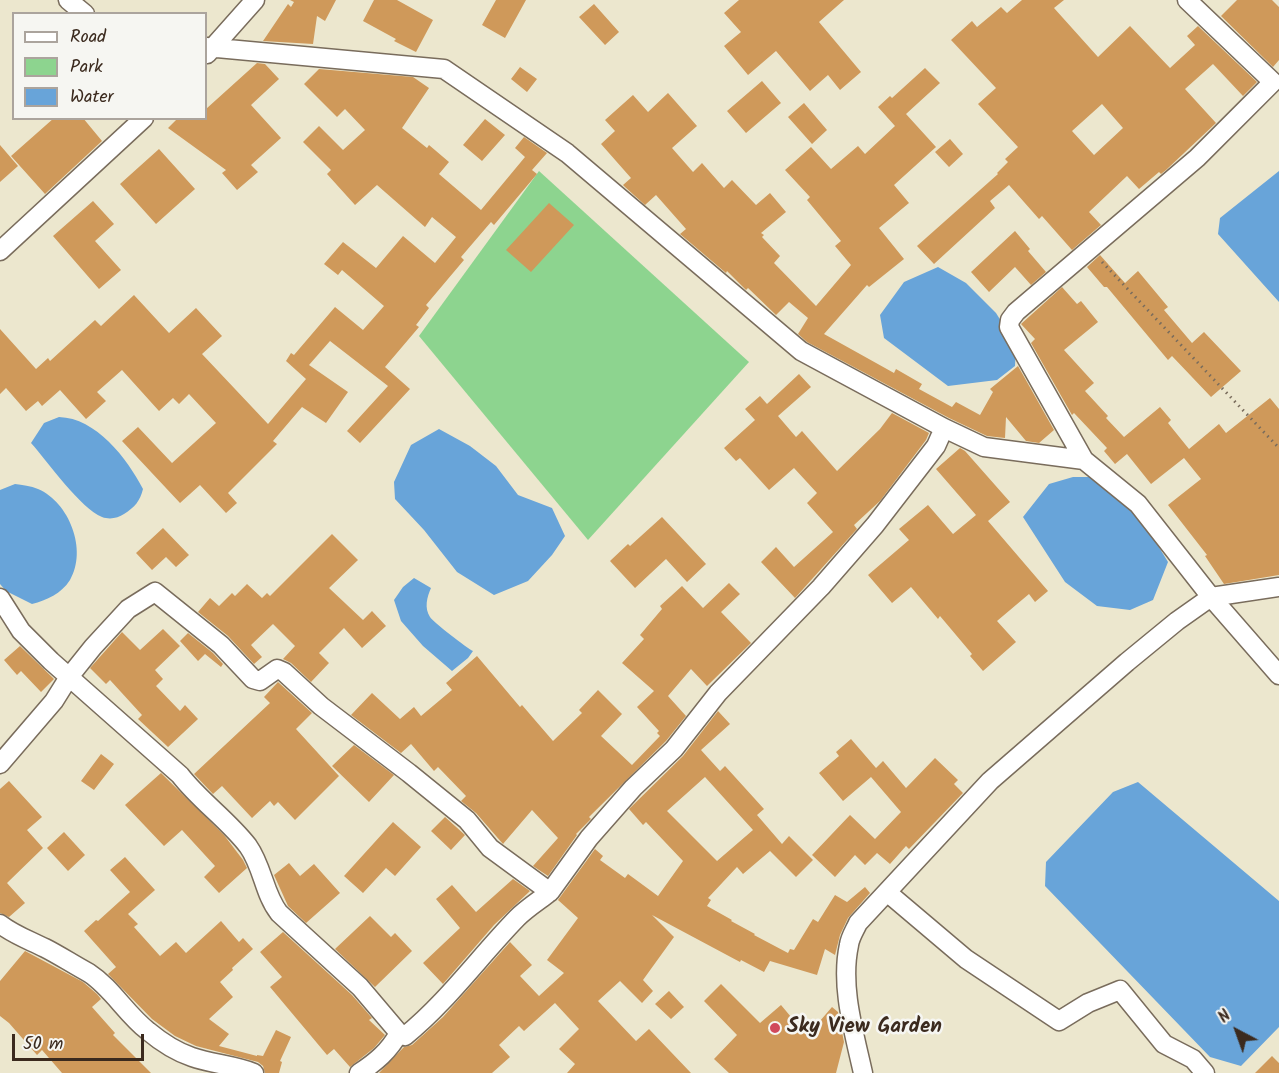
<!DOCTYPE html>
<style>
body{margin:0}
#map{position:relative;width:1279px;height:1073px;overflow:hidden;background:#ece7ce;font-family:Kalam,sans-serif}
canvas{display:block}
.legend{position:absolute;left:12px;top:12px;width:195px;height:108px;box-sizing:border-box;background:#f6f6f2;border:2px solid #aba49d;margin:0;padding:8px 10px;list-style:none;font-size:18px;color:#3b2a1e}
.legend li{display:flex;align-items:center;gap:12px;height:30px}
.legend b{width:30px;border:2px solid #aba49d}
.north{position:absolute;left:1207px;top:1001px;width:60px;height:60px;-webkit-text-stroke:4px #f6f6f2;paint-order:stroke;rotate:319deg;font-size:16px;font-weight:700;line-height:24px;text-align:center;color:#3b2a1e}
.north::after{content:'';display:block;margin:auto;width:21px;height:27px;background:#3b2a1e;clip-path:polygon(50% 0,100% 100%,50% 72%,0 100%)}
.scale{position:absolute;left:12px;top:1034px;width:132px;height:27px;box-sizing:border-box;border:3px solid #3b2a1e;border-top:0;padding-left:8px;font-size:18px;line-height:21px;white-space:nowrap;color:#3b2a1e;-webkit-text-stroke:4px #f6f6f2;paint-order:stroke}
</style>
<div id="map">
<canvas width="1279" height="1073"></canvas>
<ul class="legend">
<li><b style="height:8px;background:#fff"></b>Road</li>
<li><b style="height:16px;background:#8dd48f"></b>Park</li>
<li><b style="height:16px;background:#68a4d9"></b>Water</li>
</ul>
<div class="north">N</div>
<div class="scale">50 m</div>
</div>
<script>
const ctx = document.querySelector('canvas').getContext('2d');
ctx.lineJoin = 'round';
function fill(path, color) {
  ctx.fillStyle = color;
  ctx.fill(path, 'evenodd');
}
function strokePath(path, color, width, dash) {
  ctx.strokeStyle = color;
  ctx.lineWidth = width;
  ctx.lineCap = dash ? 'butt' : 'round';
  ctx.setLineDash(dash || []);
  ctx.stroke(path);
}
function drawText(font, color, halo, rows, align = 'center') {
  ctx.font = font + ' Kalam,sans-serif';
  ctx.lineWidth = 5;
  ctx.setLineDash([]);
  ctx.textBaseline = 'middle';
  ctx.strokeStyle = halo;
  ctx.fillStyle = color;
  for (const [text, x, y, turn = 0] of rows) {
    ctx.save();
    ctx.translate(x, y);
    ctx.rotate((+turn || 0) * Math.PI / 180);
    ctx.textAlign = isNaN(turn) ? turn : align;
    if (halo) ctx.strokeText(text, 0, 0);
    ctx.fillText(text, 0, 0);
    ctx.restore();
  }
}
const green = new Path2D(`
 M539,171L749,362L588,540L419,336Z`);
const water = new Path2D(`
 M1279,171V302L1218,234L1220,218Z
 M938,267L966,283L996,313L1016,345L1015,366L997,380L948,386L884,338L880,315L904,282Z
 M59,417C96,418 127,458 143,489C140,501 135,507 124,514C118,518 110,520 102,517C81,509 48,462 31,443L44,423Z
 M439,429L470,446L496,466L518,495L552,508L565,536L552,555L528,581L494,595L457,572L424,530L395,499L394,482L411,445Z
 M1073,477H1095L1137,511L1168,562L1153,600L1130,610L1097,606L1065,582L1023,517L1049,484Z
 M15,484C22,485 31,486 38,489C69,502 88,550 70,580C61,594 47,600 32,604L6,591L0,584V490Z
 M414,578L431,588C427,597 424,608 430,617C433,622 467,648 473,651L468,658L452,671L423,646L401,621L394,600L403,587Z
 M1138,782L1279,901V1027L1241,1066L1210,1057L1045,886L1046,862L1113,792Z`);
const building = new Path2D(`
 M290,0H336L325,21L317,16L313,44L263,41L288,4L291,7L294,2Z
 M374,0H397L433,20L416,52L394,41L396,39L363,21Z
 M496,0H526L505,38L482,25Z
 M739,0H844L819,22L861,72L840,90L828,75L810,91L776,51L748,75L724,46L741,32L724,13Z
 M1022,0H1064L1054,8L1098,57L1130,26L1170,68L1195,45L1187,36L1198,26L1257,82L1243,96L1213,64L1185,89L1216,123L1166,170L1161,174L1159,172L1139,189L1127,176L1089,212L1101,225L1072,250L1042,216L1039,219L1009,185L990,201L995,208L934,264L917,246L998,174L997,173L1008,162L1005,159L1018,147L978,104L996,88L951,40L972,21L977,27L1001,7L1007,13ZM1102,104L1123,128L1094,155L1072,131Z
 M1237,0H1272L1279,7V60L1273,67L1221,16Z
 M594,4L619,32L605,45L579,17Z
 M257,63L265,64L279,79L251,105L281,138L251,165L258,172L237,190L222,173L226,170L168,128L178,118H206V109Z
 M520,67L537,79L527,92L511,79Z
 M925,68L940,83L906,114L936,147L894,185L909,203L879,228L904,259L869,287L867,285L824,334L894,373L896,369L922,384L919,389L952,407L956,402L980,415L993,392L990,389L1018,366L1054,430L1039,443L1026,441L1006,417L1005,438L987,436L949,418L807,342L798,334L808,318L789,302L776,315L748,288L746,290L727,271L726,273L680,234L686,229L656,195L645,205L625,187L623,185L631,178L601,144L615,131L605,120L633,95L648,112L668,93L697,126L672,148L693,172L702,163L724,188L732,180L756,205L770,193L786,212L761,233L764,235L762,237L780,256L774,263L816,306L851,265L835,246L841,241L807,200L810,197L785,170L811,147L831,169L858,146L865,154L895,126L878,107L890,96L892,98Z
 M319,69L413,77L429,88L402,128L427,148L429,145L449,162L439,174L481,210L525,157L515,148L524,137L547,153L532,170L537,174L494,225L491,222L461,257L464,260L426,305L429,308L416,325L419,327L385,367L410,389L360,443L347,431L388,386L330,341L309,365L348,392L326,423L302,407L273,441L277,444L228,493L237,503L226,513L200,485L180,503L122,441L138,427L172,463L216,423L189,394L179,404L173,398L159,411L122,370L97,392L106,401L86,419L60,390L42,406L38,401L26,411L6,388L0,394V329L36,369L48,358L50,361L95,320L101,326L134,295L169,333L196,308L222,336L202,354L268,424L306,379L286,361L291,353L294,355L335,307L363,330L384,306L342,270L338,275L324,264L343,242L376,268L403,236L435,263L456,237L432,217L425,227L377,185L355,205L327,174L331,170L303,142L319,126L343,150L365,130L345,109L337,117L304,84Z
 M762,81L781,103L746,133L727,111Z
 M804,103L827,130L812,144L788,117Z
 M54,118H83L102,141L45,194L11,156Z
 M485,119L505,135L482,161L463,145Z
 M950,139L963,154L949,167L935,152Z
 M0,145L18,166L0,182Z
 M159,149L195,189L156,224L120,184Z
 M93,201L114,224L95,241L121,270L99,289L53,236Z
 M549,203L574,225L531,272L506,250Z
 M1015,231L1030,249L1028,251L1046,272L1031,285L1015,267L989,292L971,272Z
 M1100,255L1125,283L1138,271L1168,307L1164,310L1192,343L1204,332L1241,371L1211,397L1172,356L1168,360L1107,287H1104L1087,267Z
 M1062,287L1077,304L1081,301L1098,322L1064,350L1094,383L1085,391L1108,416L1106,418L1124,437L1160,407L1171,420L1168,423L1189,449L1219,424L1226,433L1270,398L1279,409V575L1224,584L1205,556L1207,555L1168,505L1201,479L1184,458L1151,484L1127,454L1115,464L1104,451L1107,448L1074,413L1072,415L1031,343L1035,339L1021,324Z
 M799,374L811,387L778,416L796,437L802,431L837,471L880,429L892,413L929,433L926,440L880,501L854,525L857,529L795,598L761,562L776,547L794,567L833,532L807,503L817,493L794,468L769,490L740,458L736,461L724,448L755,420L745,409L760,396L767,404Z
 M960,448L965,451L1010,502L988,521L1048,591L1035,602L1029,594L997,621L1016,642L983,671L970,656L972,654L940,616L938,619L911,587L892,603L868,575L909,540L899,529L928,505L953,534L976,515L936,469Z
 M662,517L706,564L687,582L666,559L635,588L610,561L628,544L630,546Z
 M163,528L189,555L176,567L166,557L152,570L136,553Z
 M332,534L358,560L329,588L363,620L372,611L386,626L362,648L344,628L319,653L329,663L311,682L291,663L283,659L295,646L273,624L251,645L262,657L254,664L228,636L198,612L210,598L219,606L232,593L235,596L247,584L262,598L267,593L270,596Z
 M729,583L740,594L721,612L751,643L707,686L691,669L668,696L686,716L666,741L589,817L591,819L576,834L577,835L548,876L533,866L558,838L532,810L503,844L476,813L461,801L466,796L438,767L434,771L411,744L401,753L351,715L372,693L400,719L414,707L421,716L452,690L446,683L477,656L520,707L522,705L553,741L582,713L579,710L598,690L622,714L601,736L632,765L660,736L657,733L659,731L637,707L654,691L622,663L644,639L640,635L662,609L660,606L682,586L703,608Z
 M163,629L180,646L155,670L163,679L156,686L180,711L185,705L198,719L168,747L138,719L142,715L110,680L106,684L90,668L122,632L140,650Z
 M188,633L213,653L223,664L221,667L205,654L198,661L180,641Z
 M20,646L54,679L41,692L21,671L17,675L4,660Z
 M278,682L312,713L296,729L339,776L295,820L278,802L274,806L270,801L252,818L222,786L213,794L194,774L270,703L264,697Z
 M718,711L730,724L701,750L720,771L725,766L764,809L757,815L782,844L789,836L813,860L796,877L770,851L743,874L737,867L708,898L711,900L707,906L732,920L731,921L755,934L754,935L788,953L790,949L794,950L813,919L818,922L835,895L847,902L865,887L870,893L848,918L840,935L835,955L825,949L817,975L770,961L764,972L741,960L740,962L652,915L674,937L643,980L653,991L642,1003L620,981L598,1001L636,1041L649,1029L691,1073H567L575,1064L559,1049L579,1029L555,1003L524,1031L519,1026L499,1045L510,1057L492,1073H379L404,1047L412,1045L443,1017L510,942L532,965L520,976L539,996L564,973L547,960L578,918L558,900L595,849L603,856L600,860L625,878L628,874L658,896L683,861L646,822L643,825L629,809L683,756ZM705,777L753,830L717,861L667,811Z
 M851,739L876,768L883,761L906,788L935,758L958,780L954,784L963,793L909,849L906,846L890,864L877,853L865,865L855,855L835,877L812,855L850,815L875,839L901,812L871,777L843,801L819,773L839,756L836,752Z
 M354,745L394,775L369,802L332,766Z
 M101,754L114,764L94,790L81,781Z
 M161,773L224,835L243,860L247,868L219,893L204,877L215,866L182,830L164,846L125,805Z
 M9,781L42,817L27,830L43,848L7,883L25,903L9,917L0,913V789Z
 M445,817L465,835L451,850L431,831Z
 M393,822L421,847L395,876L386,868L363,893L344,876Z
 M64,832L85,855L68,871L47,848Z
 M125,857L155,890L128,914L138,924L134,927L160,956L176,942L186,953L221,921L239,942L243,938L253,949L232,968L233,970L220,982L233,997L209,1019L229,1034L219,1046L257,1056V1055L263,1056L276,1030L291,1037L280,1061L282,1062L279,1073H265L263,1066L258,1062L196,1046L175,1036L152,1019L108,974L116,967L84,931L96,920L98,921L130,892L110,870Z
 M289,863L300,876L314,864L340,893L306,923L288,906L274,875Z
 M513,879L530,891L494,925L443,984L423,963L460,928L436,899L452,885L476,912Z
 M370,916L391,937L395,933L412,951L375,987L335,949Z
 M283,932L352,995L372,1018L369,1020L385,1035L374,1048L350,1067L334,1049L327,1055L270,987L282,977L260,952Z
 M25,951L83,982L97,994L101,999L92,1007L115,1033L113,1035L151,1073H62L42,1050L37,1055L9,1023L0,1016V981Z
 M721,984L760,1023L781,1005L807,1036L832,1007L838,1012L844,1042L836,1073H729L714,1059L737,1035L704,1001Z
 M669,991L684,1007L671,1019L655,1004Z
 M1272,1056L1279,1063V1073H1255Z`);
const path = new Path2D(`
 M1102,262L1279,448`);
const minor = new Path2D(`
 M68,0L85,14
 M206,47L444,69L567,153L801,351L944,428L984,447L1084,460L1138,504L1211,597L1279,675
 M207,54L255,0
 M0,251L144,118
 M1084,460L1009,327L1010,320L1016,312L1197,158L1273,82L1187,0
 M0,598L21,631L51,661L180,775C200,801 228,820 248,846C263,867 264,894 279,913L360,987L399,1033L405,1036C447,1002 480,956 517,918C527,908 540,900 550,892
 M0,764L54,701L69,677L93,647L128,609L155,592L221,645L253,679L260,681L277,669L284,672L321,706L409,773L467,820L490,848L550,892L589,838L633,788L674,749L718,693L821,587L875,525L936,446L944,428
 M888,893L966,959L1059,1021L1088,1003L1120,990L1164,1044L1193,1059L1205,1073
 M0,924C14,935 29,940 45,948C59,955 74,965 89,973C112,988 126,1014 148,1031C160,1041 177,1052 192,1057C212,1064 234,1065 254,1073
 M359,1073C376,1062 389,1051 399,1033
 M863,1073C854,1032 840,986 849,945C850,937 855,930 858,923L990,781L1127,662L1177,621L1211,597L1279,587`);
const markers = [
 [775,1028,6,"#d1495b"]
];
const poiNames = [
 ["Sky View Garden",787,1028]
];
fill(green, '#8dd48f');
fill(water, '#68a4d9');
fill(building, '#cf995a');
strokePath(minor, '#796c5c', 21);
strokePath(path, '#796c5c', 3, [1.5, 4.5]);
strokePath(minor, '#fff', 18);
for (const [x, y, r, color] of markers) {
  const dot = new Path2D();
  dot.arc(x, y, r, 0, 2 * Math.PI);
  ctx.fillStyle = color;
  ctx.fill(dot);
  strokePath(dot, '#f6f6f2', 2);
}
drawText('bold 21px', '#3b2a1e', '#f6f6f2', poiNames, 'left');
</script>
